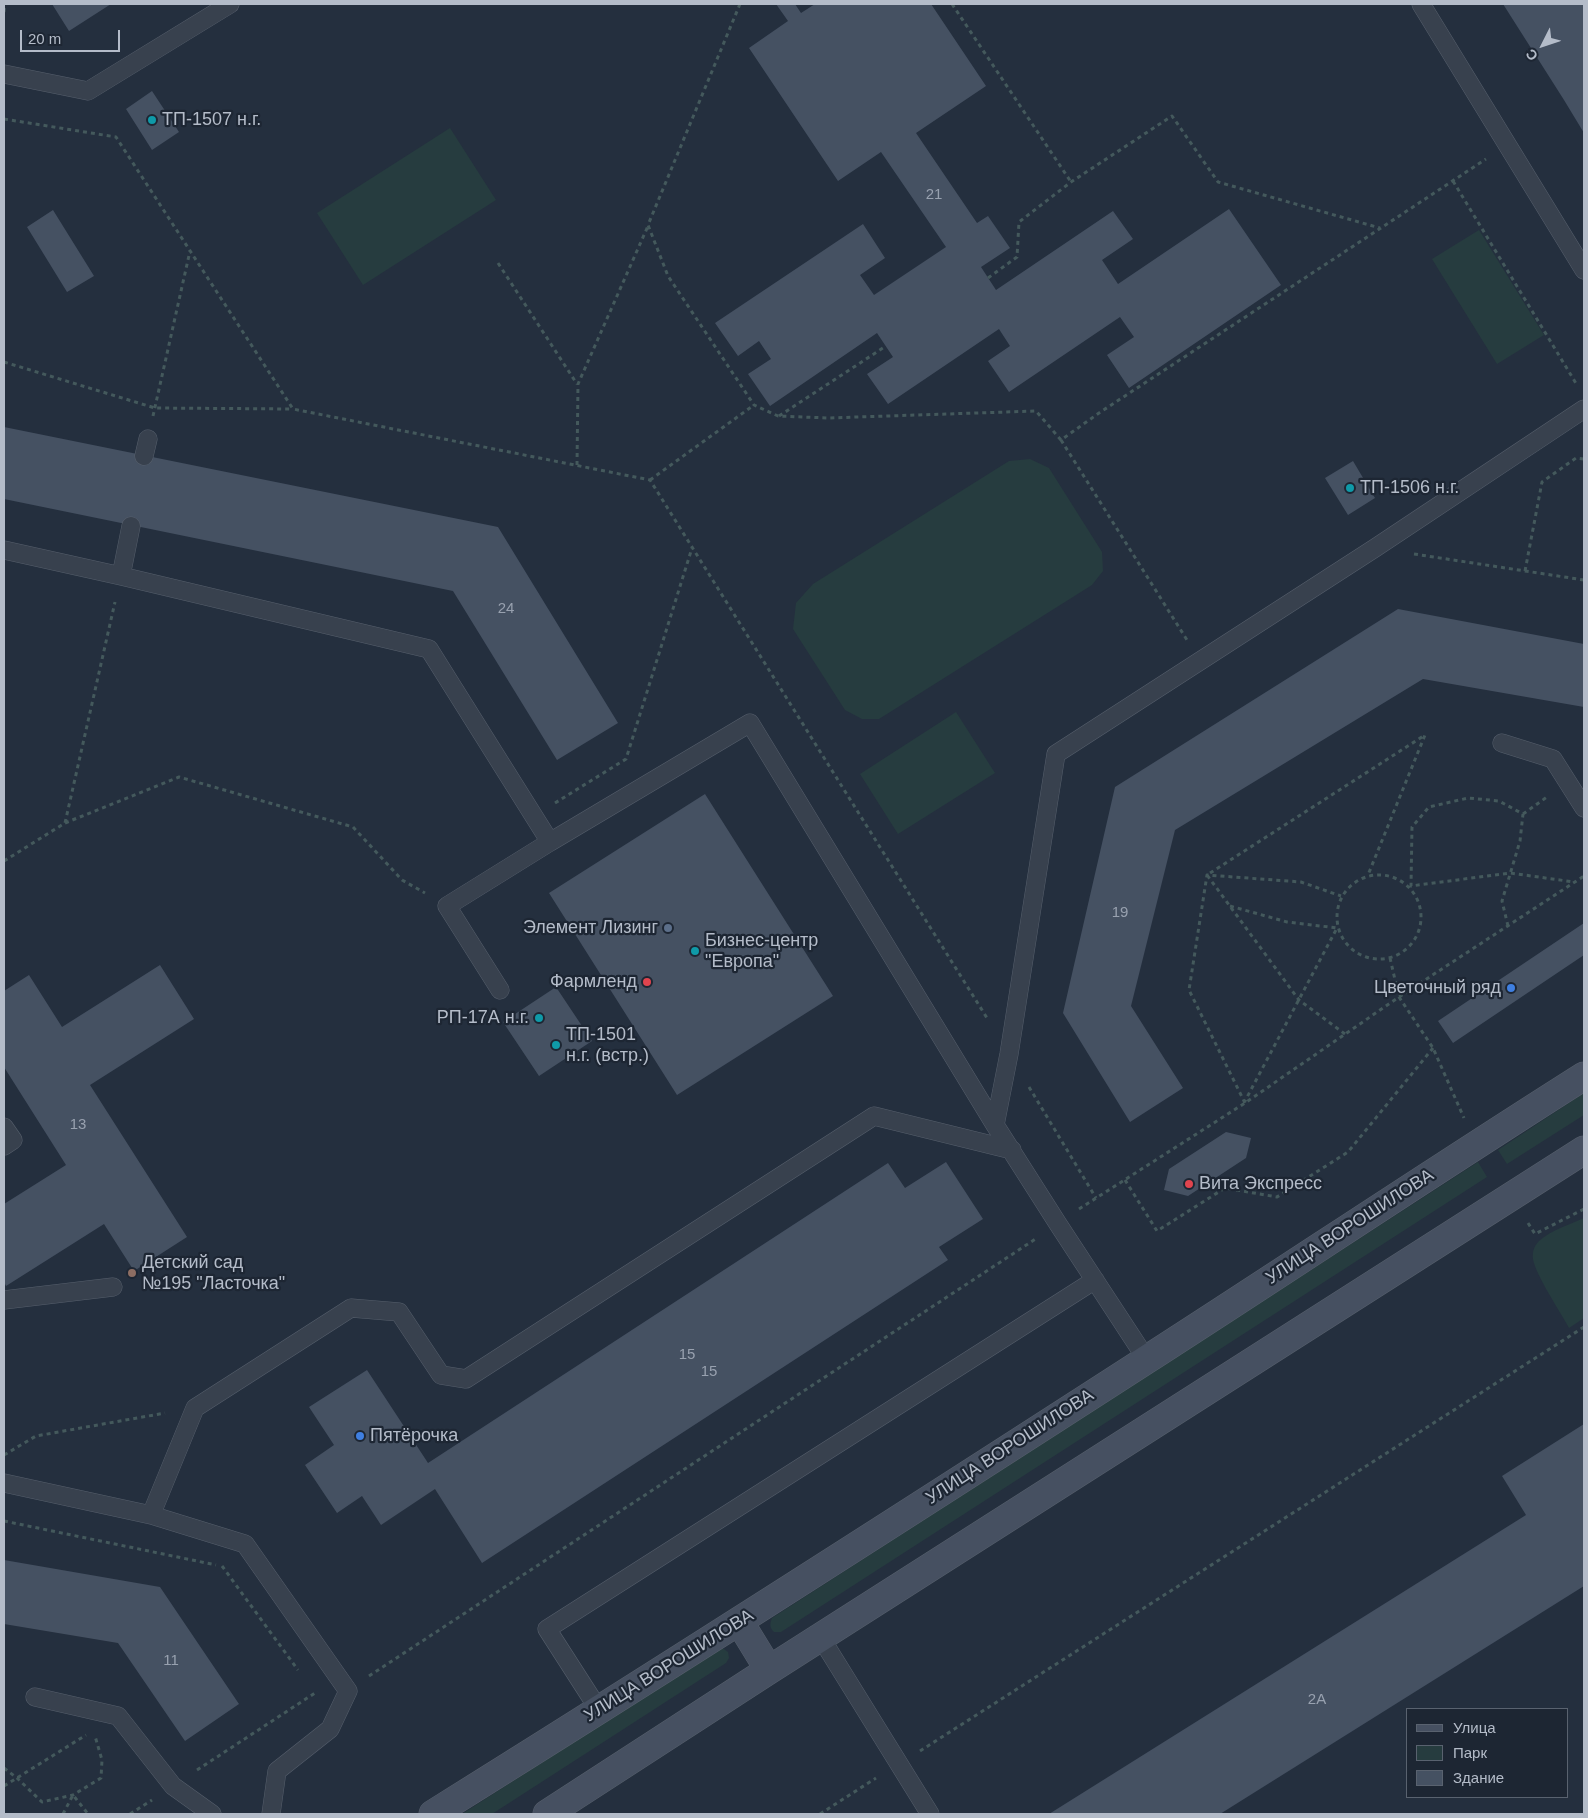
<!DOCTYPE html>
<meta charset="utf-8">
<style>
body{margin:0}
#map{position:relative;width:1588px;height:1818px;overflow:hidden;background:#242f3e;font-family:Arial,sans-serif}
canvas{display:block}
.frame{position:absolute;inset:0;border:5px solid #b4bcc9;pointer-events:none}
.legend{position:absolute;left:1406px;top:1708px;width:162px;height:90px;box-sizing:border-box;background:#1d2633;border:1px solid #59626f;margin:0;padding:6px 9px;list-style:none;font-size:15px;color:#b4bcc9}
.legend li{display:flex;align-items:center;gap:10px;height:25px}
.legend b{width:25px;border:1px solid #59626f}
.north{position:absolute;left:1518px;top:20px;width:50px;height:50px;-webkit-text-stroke:4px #1d2633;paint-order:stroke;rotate:229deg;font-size:14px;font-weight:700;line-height:20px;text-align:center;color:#b4bcc9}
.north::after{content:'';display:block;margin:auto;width:18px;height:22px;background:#b4bcc9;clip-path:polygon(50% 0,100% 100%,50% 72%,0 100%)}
.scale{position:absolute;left:20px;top:30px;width:100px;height:22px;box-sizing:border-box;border:2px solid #b4bcc9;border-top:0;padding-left:6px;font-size:15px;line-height:18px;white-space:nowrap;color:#b4bcc9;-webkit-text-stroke:4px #1d2633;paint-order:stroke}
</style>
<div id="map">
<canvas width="1588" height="1818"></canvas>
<div class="frame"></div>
<ul class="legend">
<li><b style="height:6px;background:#465061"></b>Улица</li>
<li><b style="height:14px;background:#263c3f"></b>Парк</li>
<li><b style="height:14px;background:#455162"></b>Здание</li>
</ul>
<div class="north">С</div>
<div class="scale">20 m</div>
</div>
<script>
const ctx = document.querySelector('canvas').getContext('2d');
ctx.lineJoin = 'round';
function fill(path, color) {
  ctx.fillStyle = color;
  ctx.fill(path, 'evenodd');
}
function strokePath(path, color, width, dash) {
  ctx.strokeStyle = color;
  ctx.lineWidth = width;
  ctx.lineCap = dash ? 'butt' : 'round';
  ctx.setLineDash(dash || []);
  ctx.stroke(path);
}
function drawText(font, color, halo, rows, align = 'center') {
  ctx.font = font + ' Arial,sans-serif';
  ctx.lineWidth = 4.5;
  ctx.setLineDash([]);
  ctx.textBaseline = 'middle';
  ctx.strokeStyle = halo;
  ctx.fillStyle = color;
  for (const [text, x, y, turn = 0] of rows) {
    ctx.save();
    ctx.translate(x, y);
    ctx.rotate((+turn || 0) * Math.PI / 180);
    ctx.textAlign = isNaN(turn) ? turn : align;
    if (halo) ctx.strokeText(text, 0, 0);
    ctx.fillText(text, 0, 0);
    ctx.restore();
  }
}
const green = new Path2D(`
 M450,128L496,200L363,285L317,213Z
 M1479,230L1544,335L1497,364L1432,259Z
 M1030,459L1049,468L1102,552L1103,571L1092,585L879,719H862L845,710L793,629L796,603L813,584L1009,461Z
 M956,712L995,773L898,834L860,774Z
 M1584,1093V1115L1507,1164L1498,1150Z
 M1478,1162L1487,1177L781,1632H774C769,1627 770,1624 772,1618Z
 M1584,1218V1318L1569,1328C1560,1311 1536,1276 1533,1259C1532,1252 1534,1246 1539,1241C1551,1230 1569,1225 1584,1218Z
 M718,1649H724L728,1652L729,1658L726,1663L492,1814H462Z`);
const building = new Path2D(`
 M52,4H111L69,31Z
 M776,4H795L801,13L815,4H931L986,86L916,133L977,223L988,216L1010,248L981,267L996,290L1113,211L1133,239L1102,260L1118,284L1229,209L1281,285L1129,388L1107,355L1134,337L1120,317L1009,392L988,361L1010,346L999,329L888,404L867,374L893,357L877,333L770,406L748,374L771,359L759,341L738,356L715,323L863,224L885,258L860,275L874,295L946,247L881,152L838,181L749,48L788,21Z
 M1503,4H1584V133L1564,100Z
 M152,91L179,132L152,150L126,109Z
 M53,210L94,276L67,292L27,227Z
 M4,427L498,527L618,723L557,760L453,591L4,499Z
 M1353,461L1375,498L1348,515L1325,478Z
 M1398,609L1584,644V707L1423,679L1175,830L1131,1006L1183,1088L1130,1122L1063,1013L1115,787Z
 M705,794L833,996L677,1095L549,893Z
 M1584,923V955L1453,1043L1438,1021Z
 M160,965L194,1019L90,1085L187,1237L134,1271L104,1224L6,1286L4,1282V1204L66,1165L4,1067V991L29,975L62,1027Z
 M556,987L592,1041L539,1076L503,1022Z
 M1226,1132L1251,1138L1246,1158L1188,1196L1164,1190L1169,1169Z
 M946,1162L983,1219L939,1247L948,1260L482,1563L435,1489L381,1525L362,1496L337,1513L305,1465L334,1445L309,1407L367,1370L428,1463L888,1163L905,1188Z
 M1584,1424V1586L1220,1814H1049L1526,1515L1502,1476Z
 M4,1560L160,1587L239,1704L185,1741L118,1643L4,1624Z`);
const path = new Path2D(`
 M740,4L648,225L668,276L754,405L778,416L828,418L1036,411L1061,440L1099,413L1486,159
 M952,4L1071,182
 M4,12L5,4
 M4,119L116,137L293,409L650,480L987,1018
 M1453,181L1577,385
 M498,263L577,384
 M988,278L1017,257L1019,222L1071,182L1172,116L1218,182L1380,228
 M4,362L155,408L293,409
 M153,416L190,251
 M779,416L886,346
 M1061,440L1187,640
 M577,465L578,384L648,226
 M650,480L754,405
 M1414,554L1584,580
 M1525,571L1542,482L1576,458L1584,459
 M555,803L626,759L692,548
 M1523,814L1547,797
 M65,823L179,777L353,827L402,880L425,893
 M4,861L65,823L115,602
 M1337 917a42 42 0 1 1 84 0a42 42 0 1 1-84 0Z
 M1230,906L1287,922L1337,928L1245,1101
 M1508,926L1502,901L1520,841L1523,814L1499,801L1468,798L1429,807L1412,827L1411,886L1510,873L1574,882
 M1390,958L1399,997L1433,1048L1464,1118
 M1345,1034L1299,1000L1207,875L1425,735L1368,875
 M1029,1087L1096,1198
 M1245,1103L1189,990L1207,875L1301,882L1341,896
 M1125,1180L1157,1231L1225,1188L1277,1197L1348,1152L1433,1048
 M1079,1209L1245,1103L1399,997L1584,876
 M1528,1223L1535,1234L1584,1209
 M4,1455L36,1436L165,1413
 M4,1521L216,1565
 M222,1566L298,1670
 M369,1676L1037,1238
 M920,1751L1584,1327
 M4,1768L17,1778L42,1802L73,1795L101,1778L102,1760L95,1736
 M197,1770L315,1693L318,1692
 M4,1786L86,1735
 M63,1814L73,1795L88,1814
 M130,1814L152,1800
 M820,1814L876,1778`);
const lane = new Path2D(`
 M1421,4L1584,270
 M4,74L88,91L230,4
 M144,456L148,439
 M4,550L121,576L429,649L550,842L750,723L995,1125L1058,1224L1147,1360
 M121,576L131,526
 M1502,743L1553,759L1584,808
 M500,990L447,906L550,842
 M995,1125L1009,1054L1056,754L1375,548L1584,409
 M4,1127L13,1140L4,1146
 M4,1300L113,1287
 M4,1483L151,1515L245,1544L348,1691L330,1729L277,1771L271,1814
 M151,1515L195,1408L351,1308L399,1312L441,1375L466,1379L874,1116L1012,1150
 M821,1638L930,1814
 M35,1697L118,1716L173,1786L212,1814
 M599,1710L547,1629L1095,1280`);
const secondary = new Path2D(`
 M739,1621L769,1670
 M433,1814C672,1665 909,1513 1146,1360C1292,1266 1437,1169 1584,1076
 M547,1814L769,1670L1584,1150`);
const markers = [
 [152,120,5,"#0f9aa8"],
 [1350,488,5,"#0f9aa8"],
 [668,928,5,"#5c6f8a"],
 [695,951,5,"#0f9aa8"],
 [647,982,5,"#e0444e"],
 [1511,988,5,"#3f7fe0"],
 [539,1018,5,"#0f9aa8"],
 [556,1045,5,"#0f9aa8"],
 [1189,1184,5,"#e0444e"],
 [132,1273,5,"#8d6e63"],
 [360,1436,5,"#3f7fe0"]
];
const numberNames = [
 ["21",934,195],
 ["24",506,609],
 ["19",1120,913],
 ["13",78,1125],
 ["15",687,1355],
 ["15",709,1372],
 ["11",171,1661],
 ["2А",1317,1700]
];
const poiNames = [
 ["ТП-1507 н.г.",162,120],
 ["ТП-1506 н.г.",1360,488],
 ["Элемент Лизинг",658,928,"right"],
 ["Бизнес-центр",705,941],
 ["\"Европа\"",705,962],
 ["Фармленд",637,982,"right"],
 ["Цветочный ряд",1501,988,"right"],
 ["РП-17А н.г.",529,1018,"right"],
 ["ТП-1501",566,1035],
 ["н.г. (встр.)",566,1056],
 ["Вита Экспресс",1199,1184],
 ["Детский сад",142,1263],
 ["№195 \"Ласточка\"",142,1284],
 ["Пятёрочка",370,1436]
];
const streetNames = [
 ["УЛИЦА ВОРОШИЛОВА",1350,1227,-33],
 ["УЛИЦА ВОРОШИЛОВА",1010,1447,-33],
 ["УЛИЦА ВОРОШИЛОВА",669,1666,-32]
];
fill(green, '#263c3f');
fill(building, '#455162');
strokePath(lane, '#565f6c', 19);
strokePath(secondary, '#565f6c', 29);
strokePath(path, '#44595c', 3, [4, 4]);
strokePath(lane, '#38414e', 18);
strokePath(secondary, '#465061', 28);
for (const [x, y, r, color] of markers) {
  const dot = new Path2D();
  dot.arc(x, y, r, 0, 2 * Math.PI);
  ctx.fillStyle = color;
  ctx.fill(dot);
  strokePath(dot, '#1d2633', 2);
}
drawText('15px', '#98a1af', null, numberNames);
drawText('18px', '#b4bcc9', '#1d2633', poiNames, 'left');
drawText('18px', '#b4bcc9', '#1d2633', streetNames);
</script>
